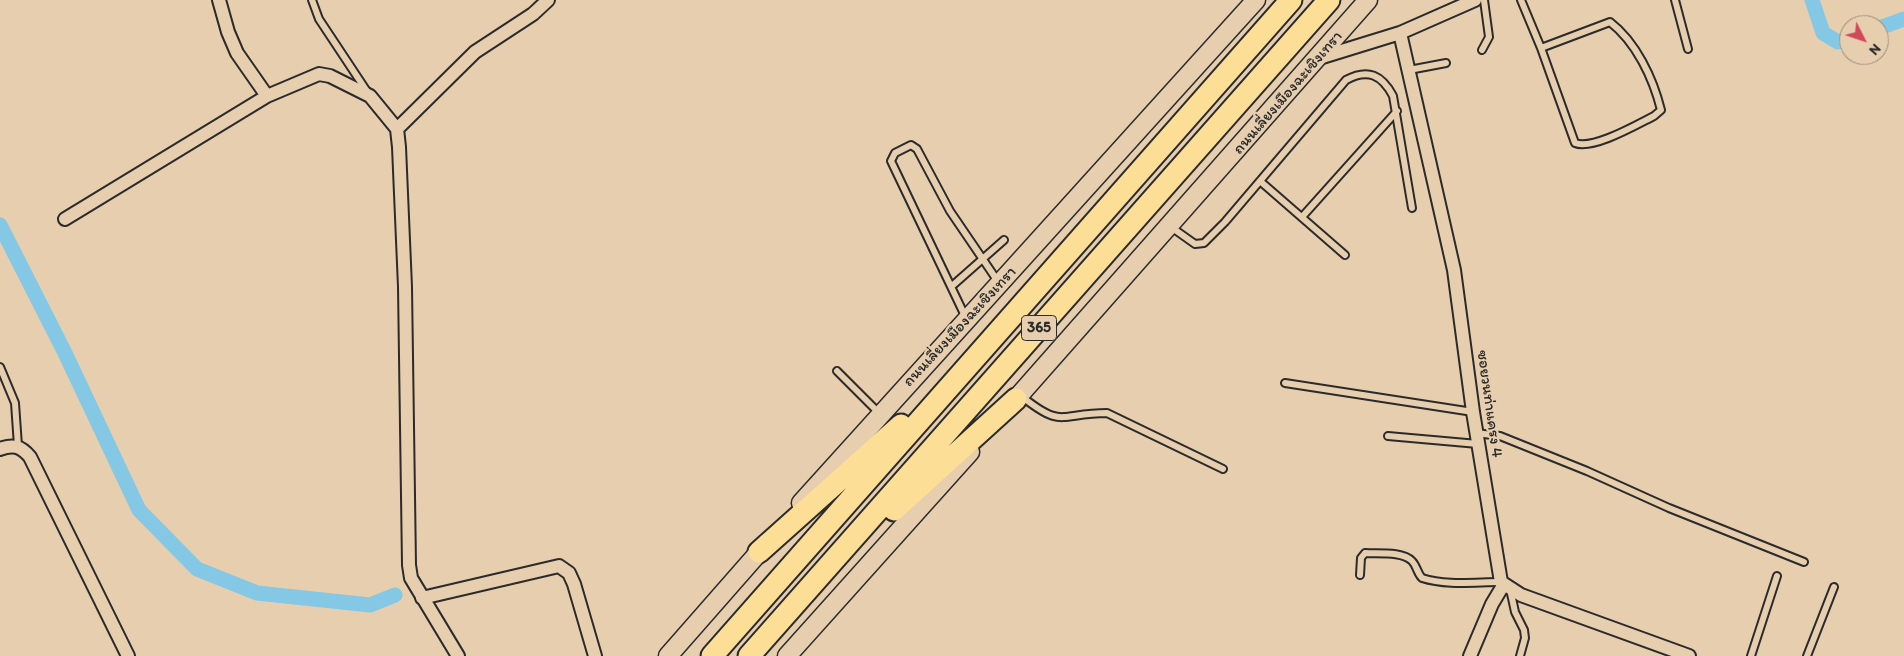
<!DOCTYPE html>
<meta charset="utf-8">
<style>
body{margin:0}
#map{position:relative;width:1904px;height:656px;overflow:hidden;background:#e6ceaf;font-family:Itim,sans-serif}
canvas{display:block}
.north{position:absolute;left:1839px;top:15px;width:50px;height:50px;box-sizing:border-box;background:#e6ceaf;border:1px solid #9b8d7a;border-radius:50%;rotate:131deg;font-size:14px;font-weight:700;line-height:20px;text-align:center;color:#2b2b2b}
.north::after{content:'';display:block;margin:auto;width:18px;height:22px;background:#d1495b;clip-path:polygon(50% 0,100% 100%,50% 72%,0 100%)}
</style>
<div id="map">
<canvas width="1904" height="656"></canvas>
<div class="north">N</div>
</div>
<script>
const ctx = document.querySelector('canvas').getContext('2d');
ctx.lineJoin = 'round';
function strokePath(path, color, width, dash) {
  ctx.strokeStyle = color;
  ctx.lineWidth = width;
  ctx.lineCap = dash ? 'butt' : 'round';
  ctx.setLineDash(dash || []);
  ctx.stroke(path);
}
function drawText(font, color, halo, rows, align = 'center') {
  ctx.font = font + ' Itim,"Playpen Sans Thai",sans-serif';
  ctx.lineWidth = 4.5;
  ctx.setLineDash([]);
  ctx.textBaseline = 'middle';
  ctx.strokeStyle = halo;
  ctx.fillStyle = color;
  for (const [text, x, y, turn = 0] of rows) {
    ctx.save();
    ctx.translate(x, y);
    ctx.rotate((+turn || 0) * Math.PI / 180);
    ctx.textAlign = isNaN(turn) ? turn : align;
    if (halo) ctx.strokeText(text, 0, 0);
    ctx.fillText(text, 0, 0);
    ctx.restore();
  }
}
const canal = new Path2D(`
 M1812,0L1823,33L1838,42L1849,38
 M1879,28L1904,19
 M0,225L65,353L139,510L197,569L257,593L370,605L395,595`);
const lane = new Path2D(`
 M312,0L319,19L368,93
 M1521,0L1541,48L1575,143C1593,150 1636,125 1654,116L1661,110C1653,78 1636,42 1610,22L1541,48
 M1675,0L1688,49
 M1482,50L1489,37L1484,0
 M1409,70L1446,63
 M1260,181L1345,255
 M1302,217L1397,111
 M1171,227L1195,244L1204,243L1225,222L1346,80C1368,68 1382,75 1393,96L1412,208
 M952,286L1004,240
 M966,318L891,161L895,153L911,145L917,149L950,211L999,283
 M0,367L15,403L18,446
 M837,371L880,414
 M1285,383L1473,412
 M1020,395C1063,430 1059,413 1107,413L1223,469
 M1476,433L1500,436L1587,471L1669,508L1804,562
 M1388,436L1478,444
 M1360,575L1361,558L1365,553C1378,554 1402,551 1412,561C1417,566 1417,573 1422,578C1447,586 1475,582 1501,582
 M1510,589L1515,612L1524,630L1525,638L1520,656
 M1751,656L1777,576
 M1807,656L1834,587`);
const street = new Path2D(`
 M219,0L228,32L237,53L267,96
 M1400,33L1454,270L1473,412L1501,582L1521,595L1689,656
 M1319,58L1400,33L1475,0
 M397,129L475,52L533,14L548,0
 M65,219L267,96L319,74L330,76L370,96L397,129L399,147L405,287L409,565L411,578L458,656
 M0,449C13,444 21,446 30,457L128,656
 M422,598L559,566L569,573L574,584L595,656
 M1470,656L1492,604L1504,584`);
const secondary = new Path2D(`
 M1008,408L1368,0
 M801,503L1256,0
 M668,656L768,542
 M787,656L970,452`);
const highway = new Path2D(`
 M894,510L1016,399
 M759,552L901,425
 M712,656L1291,0
 M749,656L1329,0`);
const shields = [
 [1039,328,35]
];
const shieldNames = [
 ["365",1039,328]
];
const streetNames = [
 ["ถนนเลี่ยงเมืองฉะเชิงเทรา",1288,93,-49],
 ["ถนนเลี่ยงเมืองฉะเชิงเทรา",960,327,-47],
 ["ซอยวนท่าแครง 4",1489,404,82]
];
strokePath(canal, '#85c8e6', 15);
strokePath(lane, '#2b2b2b', 10);
strokePath(street, '#2b2b2b', 16);
strokePath(secondary, '#2b2b2b', 21);
strokePath(highway, '#2b2b2b', 25);
strokePath(lane, '#e6ceaf', 6);
strokePath(street, '#e6ceaf', 12);
strokePath(secondary, '#e6ceaf', 18);
strokePath(highway, '#fcde96', 21);
for (const [x, y, w] of shields) {
  const box = new Path2D();
  box.roundRect(x - w / 2, y - 12.5, w, 25, 4);
  ctx.fillStyle = '#e6ceaf';
  ctx.fill(box);
  strokePath(box, '#2b2b2b', 1);
}
drawText('bold 15px', '#2b2b2b', null, shieldNames);
drawText('16px', '#2b2b2b', '#e6ceaf', streetNames);
</script>
